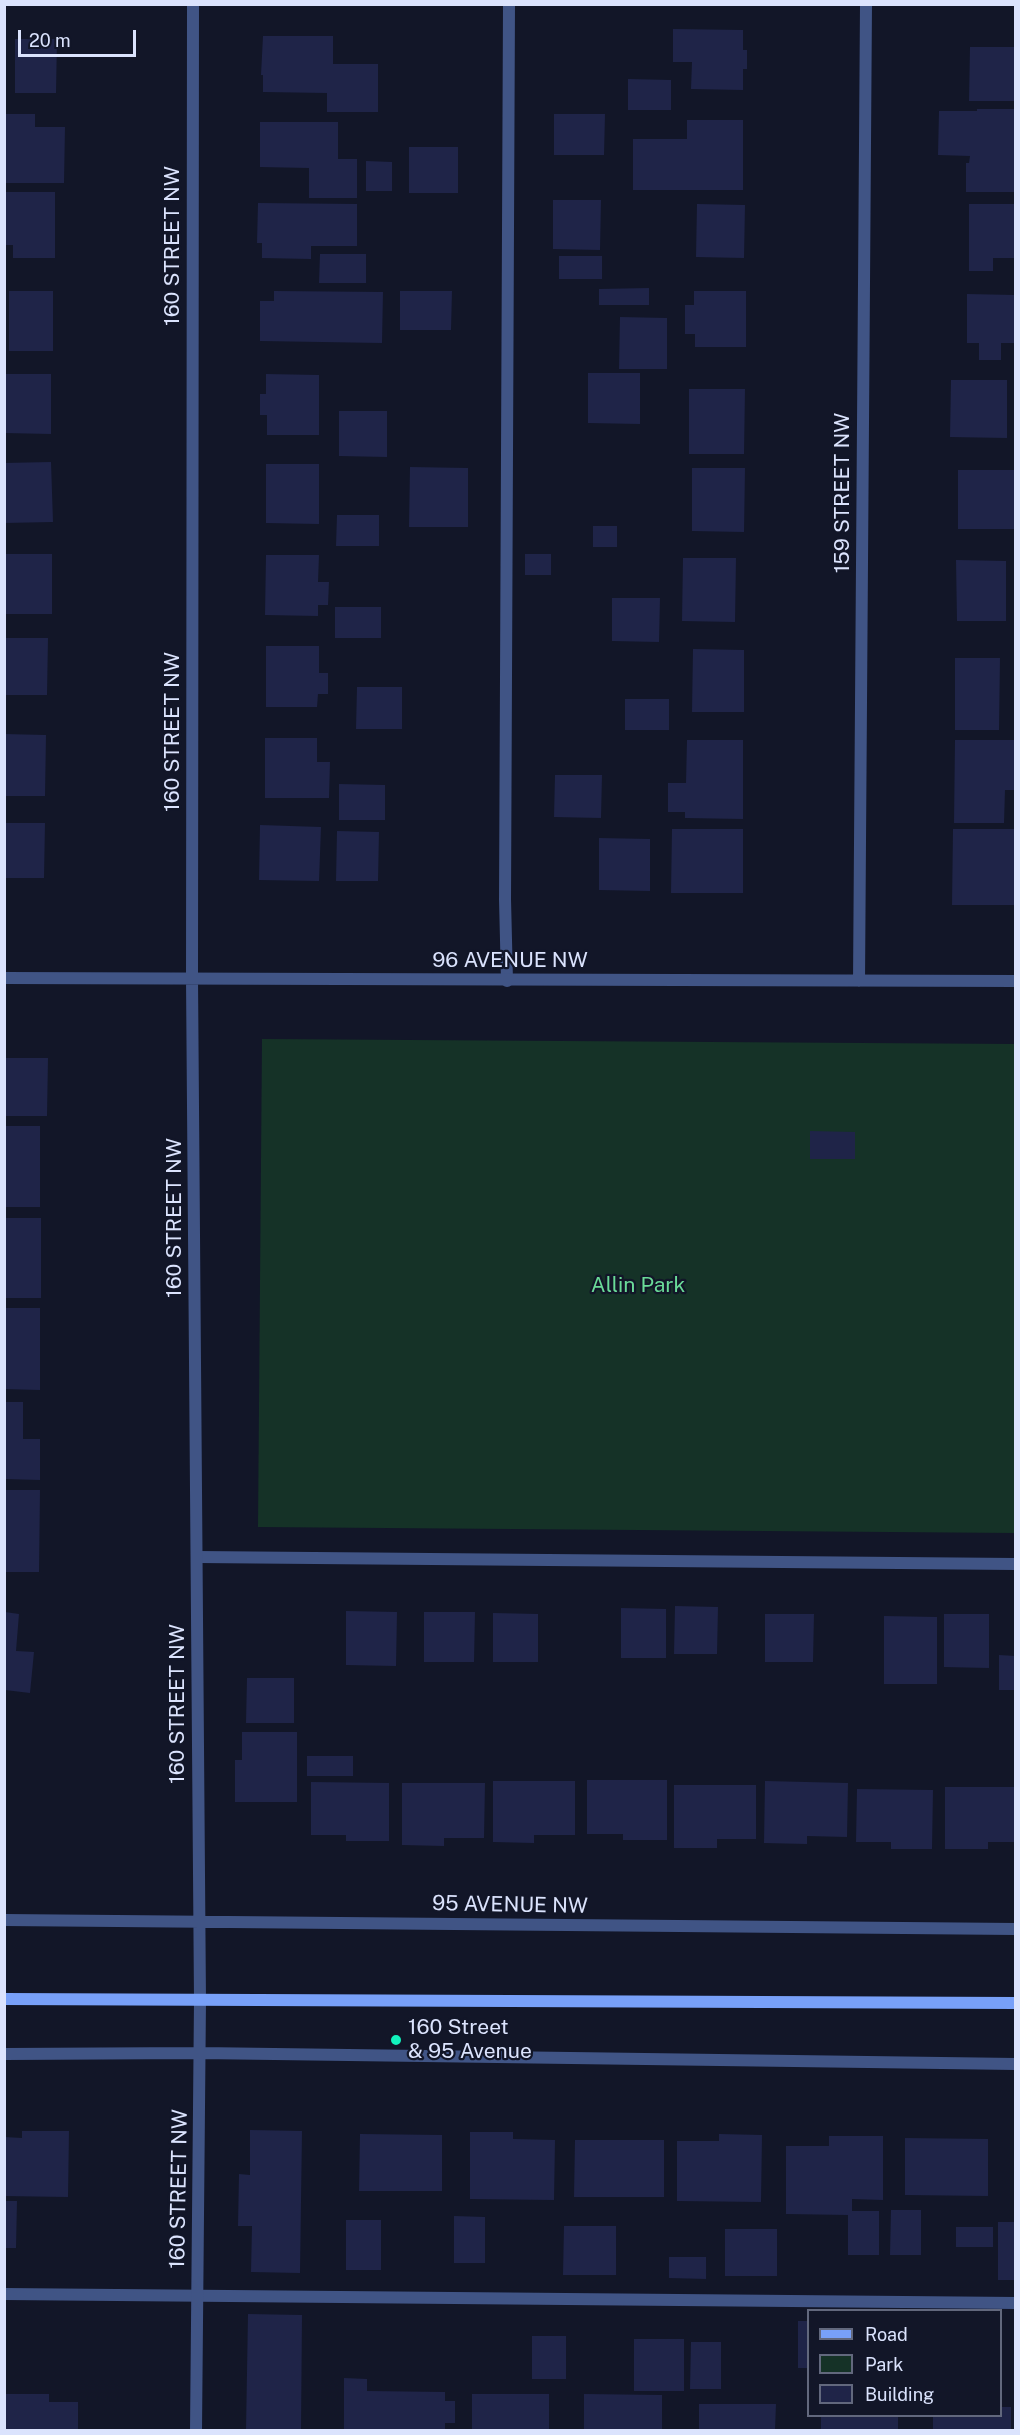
<!DOCTYPE html>
<style>
body{margin:0}
#map{position:relative;width:1020px;height:2435px;overflow:hidden;background:#121628;font-family:"Public Sans",sans-serif}
canvas{display:block}
.frame{position:absolute;inset:0;border:6px solid #dbe3fd;pointer-events:none}
.legend{position:absolute;left:807px;top:2309px;width:195px;height:108px;box-sizing:border-box;background:#121628;border:2px solid #62687d;margin:0;padding:8px 10px;list-style:none;font-size:18px;color:#dbe3fd}
.legend li{display:flex;align-items:center;gap:12px;height:30px}
.legend b{width:30px;border:2px solid #62687d}
.scale{position:absolute;left:18px;top:30px;width:118px;height:27px;box-sizing:border-box;border:3px solid #dbe3fd;border-top:0;padding-left:8px;font-size:18px;line-height:21px;white-space:nowrap;color:#dbe3fd;-webkit-text-stroke:4px #121628;paint-order:stroke}
</style>
<div id="map">
<canvas width="1020" height="2435"></canvas>
<div class="frame"></div>
<ul class="legend">
<li><b style="height:8px;background:#78a0f8"></b>Road</li>
<li><b style="height:16px;background:#153227"></b>Park</li>
<li><b style="height:16px;background:#1f2448"></b>Building</li>
</ul>
<div class="scale">20 m</div>
</div>
<script>
const ctx = document.querySelector('canvas').getContext('2d');
ctx.lineJoin = 'round';
function fill(path, color) {
  ctx.fillStyle = color;
  ctx.fill(path, 'evenodd');
}
function strokePath(path, color, width, dash) {
  ctx.strokeStyle = color;
  ctx.lineWidth = width;
  ctx.lineCap = dash ? 'butt' : 'round';
  ctx.setLineDash(dash || []);
  ctx.stroke(path);
}
function drawText(font, color, halo, rows, align = 'center') {
  ctx.font = font + ' "Public Sans",sans-serif';
  ctx.lineWidth = 4.5;
  ctx.setLineDash([]);
  ctx.textBaseline = 'middle';
  ctx.strokeStyle = halo;
  ctx.fillStyle = color;
  for (const [text, x, y, turn = 0] of rows) {
    ctx.save();
    ctx.translate(x, y);
    ctx.rotate((+turn || 0) * Math.PI / 180);
    ctx.textAlign = isNaN(turn) ? turn : align;
    if (halo) ctx.strokeText(text, 0, 0);
    ctx.fillText(text, 0, 0);
    ctx.restore();
  }
}
const green = new Path2D(`
 M262,1039L1015,1044V1533L258,1527Z`);
const building = new Path2D(`
 M673,29L743,30V50H747V69H743V90L691,89L692,62H673Z
 M263,36H333V64H378V112H327V93L263,92V75H261Z
 M15,39H57L56,93H15Z
 M970,47H1015L1014,101H969Z
 M628,79L671,80V110H628Z
 M977,109H1016V192H966V163H969L970,156L938,155L939,111H977Z
 M4,114H35V127H65L64,183H4Z
 M554,114H605L604,155H554Z
 M687,120H743V190H633V139H687Z
 M260,122H338V159H357V198H309V168L260,167Z
 M409,147H458V193H409Z
 M366,161L392,162V191H366Z
 M4,192H55V258H13V245H4Z
 M553,200H601L600,250L553,249Z
 M258,203L357,204V246H311V259L262,258V243H257Z
 M697,204L745,205L744,258L696,257Z
 M969,204H1015V258H993V271H969Z
 M320,254H366V283H319Z
 M559,256H602V279H559Z
 M649,288V305H599V289Z
 M9,291H53V351H9Z
 M274,291L383,292L382,343L260,341V301H274Z
 M400,291H452L451,330H400Z
 M694,291H746V347H695V334H685V305H694Z
 M967,294L1015,295V343H1001V360H979V343H967Z
 M620,317L667,318V369H619Z
 M588,373H640V424L588,423Z
 M4,374H51V434L4,433Z
 M266,374L319,375V435H267V415H260V394H266Z
 M951,380H1007V438L950,437Z
 M689,389H745L744,454H689Z
 M339,411H387V457L339,456Z
 M51,462L53,522L4,523V463Z
 M266,464H319V524L266,523Z
 M410,467L468,468V527H409Z
 M692,468H745L744,532L692,531Z
 M958,470H1016L1015,529H958Z
 M337,515H379V546H336Z
 M593,526H617V547H593Z
 M4,554H52V614H4Z
 M525,554H551V575H525Z
 M266,555H319L318,582H329L328,605H318V616L265,615Z
 M683,558H736L735,622L682,621Z
 M956,560L1006,561V621H957Z
 M612,598H660L659,642L612,641Z
 M335,607H381V638H335Z
 M4,638H48L47,695H4Z
 M266,646H319V673H328V694H318L317,707H266Z
 M693,649L744,650V712H692Z
 M955,658H1000L999,730H955Z
 M357,687H402V729H356Z
 M625,699H669V730H625Z
 M4,734L46,735L45,796H4Z
 M265,738H317V762H330L329,798H265Z
 M687,740H743V819L685,818V812H668V783H686Z
 M955,740H1016V790H1005L1004,823H954Z
 M555,775H602L601,818L554,817Z
 M339,784L385,785V820H339Z
 M4,823H45L44,878H4Z
 M260,825L321,827L319,881L259,880Z
 M672,829H743V893H671Z
 M953,829H1016V905H952Z
 M337,831L379,832L378,881H336Z
 M599,838L650,839V891L599,890Z
 M4,1058H48L47,1116H4Z
 M4,1126H40V1207H4Z
 M810,1131L855,1132V1159H810Z
 M5,1218H41V1298H5Z
 M4,1308H40V1390L4,1389Z
 M5,1402H23V1439H40V1480L5,1479Z
 M4,1490H40L39,1572H4Z
 M675,1606L718,1607L717,1654H674Z
 M621,1608L666,1609V1658H621Z
 M346,1611L397,1612L396,1666L346,1665Z
 M5,1612L19,1614L16,1651L34,1652L30,1693L5,1690Z
 M424,1612H475L474,1662H424Z
 M493,1613L538,1614V1662H493Z
 M765,1614H814L813,1662H765Z
 M944,1614H989V1668L944,1667Z
 M884,1616L937,1617V1684H884Z
 M999,1655L1016,1656V1690H999Z
 M247,1678H294V1723H246Z
 M242,1732H297V1802H235V1760H242Z
 M307,1756H353V1776H307Z
 M587,1780H667V1840H623V1834H587Z
 M493,1781H575V1835H534V1843L493,1842Z
 M765,1781L848,1783L847,1837L807,1836V1844L764,1843Z
 M311,1782L389,1783V1841H346V1835H311Z
 M402,1783H485L484,1838H444V1846L402,1845Z
 M674,1785H756V1839H717V1848H674Z
 M945,1787H1016V1842H988V1849H945Z
 M857,1789L933,1790L932,1849H891V1842H856Z
 M250,2130L302,2131L300,2273L251,2272L252,2226H238L239,2174L250,2175Z
 M22,2131H69L68,2197L4,2196V2137L22,2138Z
 M470,2132H513V2139L555,2140L554,2200L470,2199Z
 M360,2134L442,2135V2191H359Z
 M719,2134L762,2135L761,2202L677,2201V2141H719Z
 M829,2136H883V2200L852,2199V2211H879V2255H848V2215L786,2214V2146H829Z
 M905,2138L988,2139V2196L905,2195Z
 M575,2140H664V2197H574Z
 M4,2201H17L16,2248H4Z
 M891,2210H921V2255H890Z
 M454,2216L485,2217V2263H454Z
 M346,2220H381V2270H346Z
 M998,2222H1016V2280H998Z
 M564,2226H616V2275H563Z
 M956,2227H993V2247H956Z
 M725,2229H777V2276H725Z
 M669,2257H706V2279L669,2278Z
 M248,2314L302,2315L301,2430H246Z
 M798,2321H808V2368H798Z
 M532,2336H566V2379H532Z
 M634,2339H684V2391H634Z
 M691,2342H721V2389H690Z
 M344,2378L367,2379V2391L445,2392V2401H455V2423H445V2430H344Z
 M4,2394H49V2402H78V2430H4Z
 M472,2394H549V2430H472Z
 M584,2394L662,2395V2430H584Z
 M699,2404H776L775,2430H699Z
 M1000,2407H1011V2430H933V2416H1000Z
 M821,2416H898V2430H821Z`);
const service = new Path2D(`
 M507,981L505,899L509,4
 M197,1557L1016,1564
 M4,2294L1016,2303`);
const minor = new Path2D(`
 M193,4L192,979L200,2000L196,2430
 M4,978L1016,981
 M859,981L866,4
 M4,1920L1016,1929
 M4,2054L200,2053L1016,2064`);
const secondary = new Path2D(`
 M4,1999L1016,2003`);
const markers = [
 [396,2040,6,"#12f2bd"]
];
const streetNames = [
 ["160 STREET NW",173,246,-90],
 ["159 STREET NW",843,493,-90],
 ["160 STREET NW",173,732,-90],
 ["96 AVENUE NW",510,961],
 ["160 STREET NW",175,1218,-90],
 ["160 STREET NW",178,1704,-90],
 ["95 AVENUE NW",510,1905,1],
 ["160 STREET NW",179,2189,-89]
];
const parkNames = [
 ["Allin Park",638,1286]
];
const poiNames = [
 ["160 Street",408,2028],
 ["& 95 Avenue",408,2052]
];
fill(green, '#153227');
fill(building, '#1f2448');
strokePath(service, '#405485', 12);
strokePath(minor, '#405485', 12);
strokePath(secondary, '#78a0f8', 12);
for (const [x, y, r, color] of markers) {
  const dot = new Path2D();
  dot.arc(x, y, r, 0, 2 * Math.PI);
  ctx.fillStyle = color;
  ctx.fill(dot);
  strokePath(dot, '#121628', 2);
}
drawText('21px', '#dbe3fd', '#121628', streetNames);
drawText('21px', '#6ada98', '#121628', parkNames);
drawText('21px', '#dbe3fd', '#121628', poiNames, 'left');
</script>
